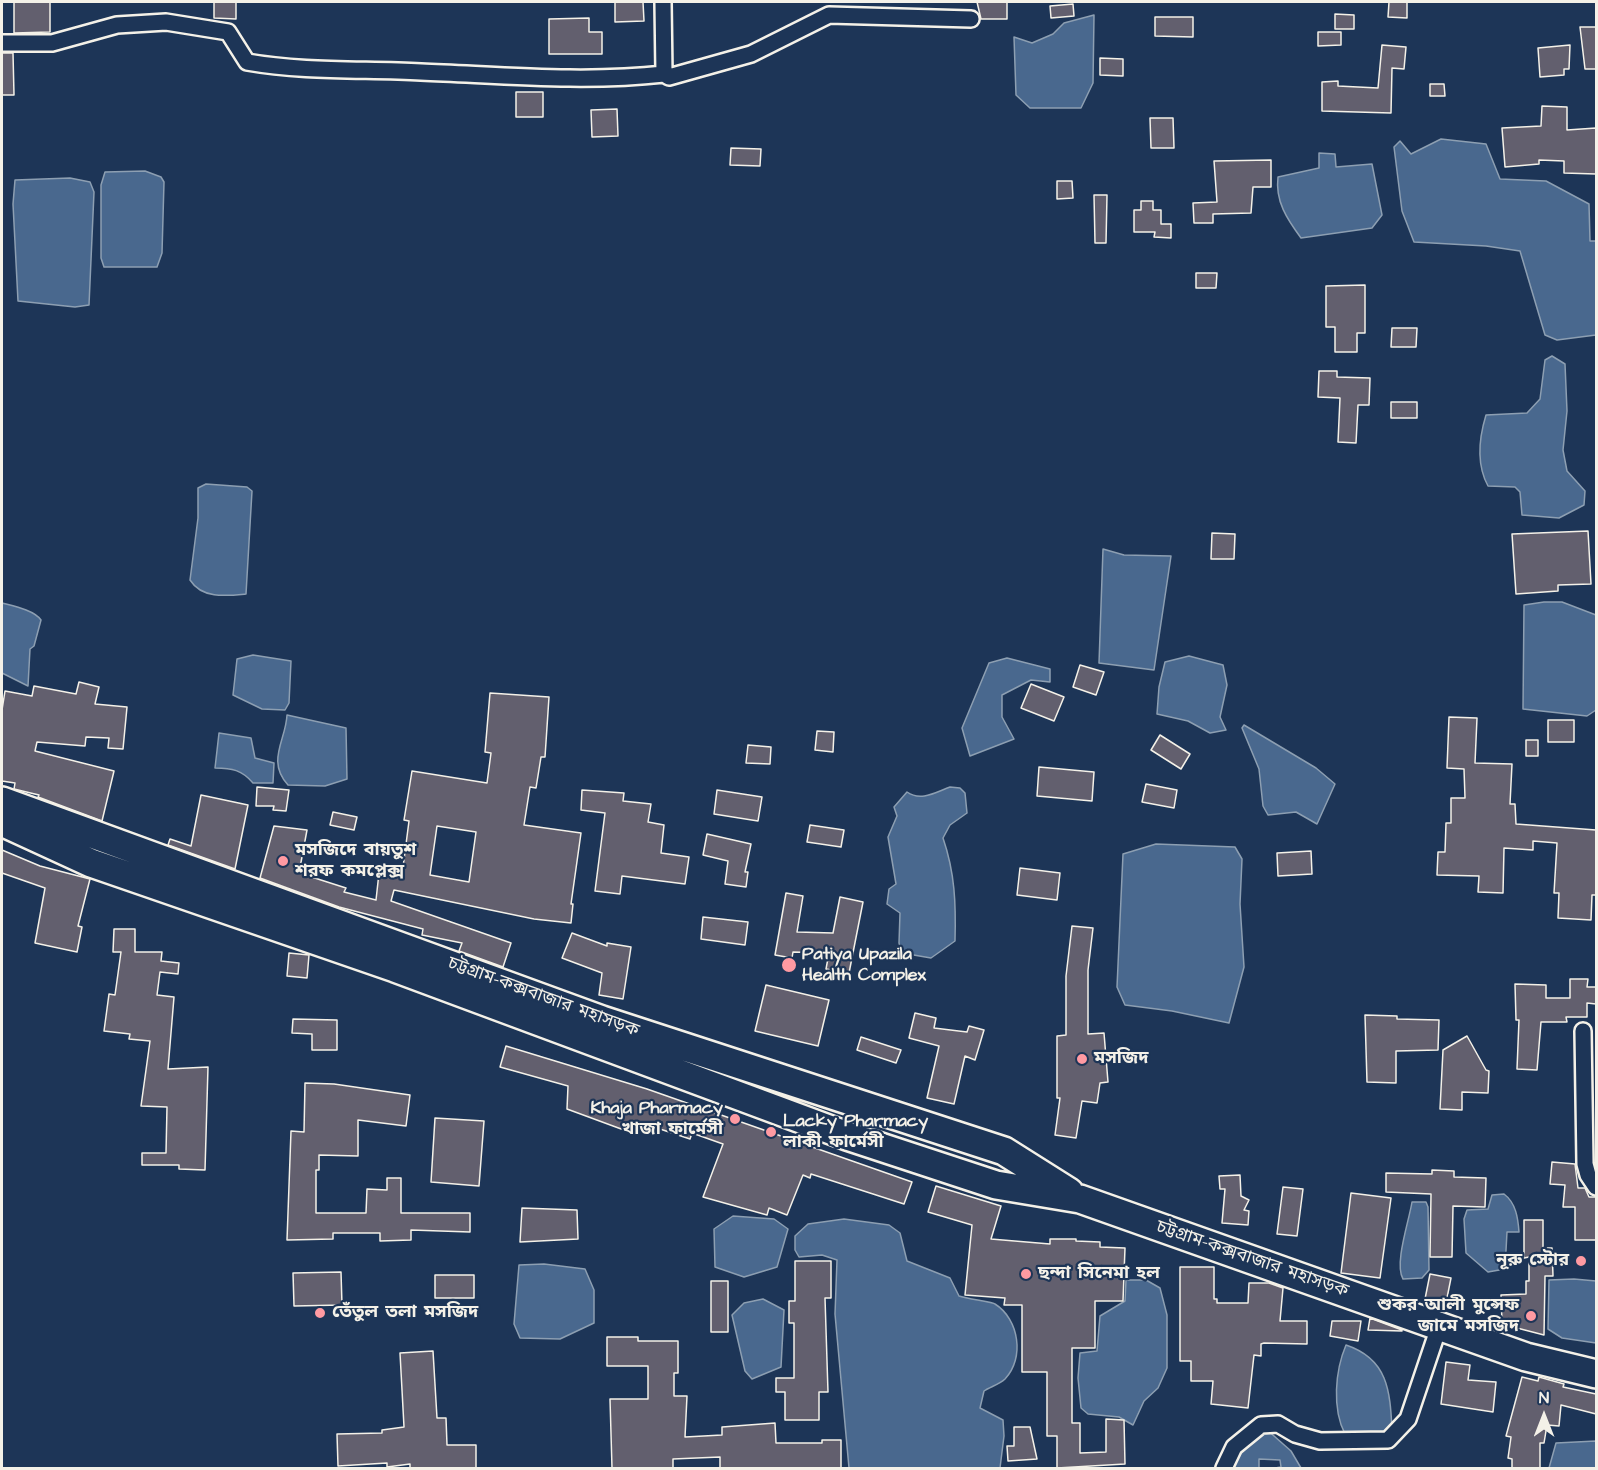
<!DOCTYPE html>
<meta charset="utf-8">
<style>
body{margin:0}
#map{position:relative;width:1598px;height:1470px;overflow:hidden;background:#1d3557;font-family:"Architects Daughter",sans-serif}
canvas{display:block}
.frame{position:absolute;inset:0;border:3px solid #f4f1e8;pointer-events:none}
.north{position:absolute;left:1514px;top:1386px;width:60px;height:60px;-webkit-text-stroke:4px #1d3557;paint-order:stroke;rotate:0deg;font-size:16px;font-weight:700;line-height:24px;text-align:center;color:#f4f1e8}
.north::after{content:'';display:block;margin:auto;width:21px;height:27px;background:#f4f1e8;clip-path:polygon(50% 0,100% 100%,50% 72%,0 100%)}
</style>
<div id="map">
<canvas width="1598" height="1470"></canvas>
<div class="frame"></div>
<div class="north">N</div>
</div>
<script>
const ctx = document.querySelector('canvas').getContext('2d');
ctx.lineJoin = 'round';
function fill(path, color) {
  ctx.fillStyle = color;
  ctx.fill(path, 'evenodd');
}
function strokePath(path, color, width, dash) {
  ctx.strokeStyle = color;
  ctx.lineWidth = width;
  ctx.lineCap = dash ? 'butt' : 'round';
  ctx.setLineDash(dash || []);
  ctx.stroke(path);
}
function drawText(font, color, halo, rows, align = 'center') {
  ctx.font = font + ' "Architects Daughter","Noto Sans Bengali",sans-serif';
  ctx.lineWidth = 4.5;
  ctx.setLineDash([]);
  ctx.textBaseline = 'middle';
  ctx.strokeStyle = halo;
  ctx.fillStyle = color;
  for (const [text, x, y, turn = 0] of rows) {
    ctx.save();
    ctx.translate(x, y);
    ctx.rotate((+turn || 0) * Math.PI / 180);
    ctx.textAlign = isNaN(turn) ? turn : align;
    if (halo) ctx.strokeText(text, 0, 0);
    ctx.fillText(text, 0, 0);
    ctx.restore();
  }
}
const water = new Path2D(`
 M1094,15L1093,83L1081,108H1030L1016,95L1014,37L1032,43L1053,34L1064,23Z
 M1441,139L1486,144L1500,179L1546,181L1589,204L1590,241H1596V335L1557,340L1545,335L1520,251L1486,246L1414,242L1402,211L1394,147L1400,141L1411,154Z
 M1319,153L1335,154L1336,167L1372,164L1382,215L1372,228L1301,238C1287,219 1275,201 1278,177L1319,168Z
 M145,171L161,177L164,182L162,253L157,267H104L101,258V185L105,172Z
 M70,178L90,182L94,192L89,305L75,307L18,301L13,204L15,180Z
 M1552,356L1565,364L1567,411L1563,450L1567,471L1585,491L1584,505L1559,518L1522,515L1520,492L1515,487L1488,486C1476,464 1479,438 1486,415L1527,413L1540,399L1545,360Z
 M206,484L247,487L252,491L246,594C226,596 202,599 190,580L198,518V488Z
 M1103,549L1124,555L1171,556L1154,670L1099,663Z
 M1544,602H1562L1596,615V710L1587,716L1523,709L1524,605Z
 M2,603C13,606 34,610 41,620L34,646L30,649L28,686L2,673Z
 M253,655L291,661L289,703L285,710L262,709L233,695L237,659Z
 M1189,656L1223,665L1227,685L1220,717L1226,730L1210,733L1188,721L1157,714L1159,687L1165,662Z
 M1007,658L1050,669V682L1031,680L1002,695V717L1014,739L970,756L962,728L989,663Z
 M287,715L346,728L347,779L325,786L288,785C266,761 286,740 287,715Z
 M1244,725L1316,768L1335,784L1317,824L1296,812L1268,815L1263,806L1259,769L1242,728Z
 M219,733L251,738L255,758L274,763L273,783H253C242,770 232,768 215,768Z
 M950,787L960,788L965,793L967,813L950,825L943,838C955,873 956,904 955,941L931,958L902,953L899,943L900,913L887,904L889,889L896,884L888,837L897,816L894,807L907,792C921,802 936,792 950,787Z
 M1156,844L1235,847L1242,859L1240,904L1244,967L1229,1023L1172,1011L1125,1005L1117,987L1123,854Z
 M1504,1194C1516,1203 1518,1218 1519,1232H1507L1505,1269L1488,1272L1466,1253L1464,1219L1467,1210L1488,1209L1492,1195Z
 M1412,1202H1426L1428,1207L1429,1270L1422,1278L1403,1279C1394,1264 1409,1221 1412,1202Z
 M733,1216L774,1219L788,1229L777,1267L744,1277L715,1267L714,1229Z
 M844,1219L889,1225L900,1233L907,1261L950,1278L959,1296C967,1299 993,1302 995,1304C1019,1319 1025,1358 1005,1379C1000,1384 990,1387 984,1391L980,1408L1003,1420L1004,1436L1000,1468H849L835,1314L837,1260L822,1255L799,1257L795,1250V1236L808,1224Z
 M544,1264L585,1269L594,1290V1323L560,1339L520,1338L514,1324L519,1265Z
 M1574,1279L1596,1281V1343L1562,1338L1548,1329L1549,1280Z
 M1126,1280H1146L1160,1288L1167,1315V1368L1158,1388L1144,1401L1133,1425L1119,1417L1088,1414L1081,1408L1078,1378L1080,1353L1097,1351L1100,1316L1125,1301Z
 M763,1299L784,1310L781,1367L752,1379L745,1371L732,1315L744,1303Z
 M1346,1345C1388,1359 1390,1391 1392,1429L1376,1435L1345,1434C1332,1409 1335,1371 1346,1345Z
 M1265,1428L1291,1451L1301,1468H1275L1281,1467L1280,1460L1259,1459V1468H1234V1461Z
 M1596,1441V1468H1549L1556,1443Z`);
const building = new Path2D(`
 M14,2H50V32L14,33Z
 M214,2H236V19L214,18Z
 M615,2H643L644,21L615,22Z
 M977,2H1007V19H981Z
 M1389,2H1407V18L1388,17Z
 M1073,4L1074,16L1051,18L1050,6Z
 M1335,14L1354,15V29H1335Z
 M1155,17H1193V37L1155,36Z
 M589,18V32H602V54H549V19Z
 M1580,27H1596V69H1585Z
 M1318,32H1341V45L1318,46Z
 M1382,45L1406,47L1404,69L1392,68L1391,113L1322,111V82L1338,81V86L1378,88Z
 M1570,45L1569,69H1564V75L1540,77L1538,48Z
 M2,53H13L14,95H2Z
 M1100,58L1123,59V76L1100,75Z
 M1430,84H1444L1445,96H1430Z
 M516,92H543V117H516Z
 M1542,106L1567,107V130L1596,128V174L1564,173V161L1539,160V164L1505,167L1502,128L1541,126Z
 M617,109L618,136L592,137L591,110Z
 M1150,118H1173L1174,148H1151Z
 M731,148L761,149L760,166L730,165Z
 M1271,160V187H1253L1251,213L1213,214V223H1194L1193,203L1217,202L1214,161Z
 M1057,181H1072L1073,198L1057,199Z
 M1094,195H1107L1106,243H1095Z
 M1141,201H1153V210H1161V224H1171V238L1154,237L1155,232H1134V210H1141Z
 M1196,273H1217L1216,288H1196Z
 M1365,285V333H1357V352H1335V327H1326V286Z
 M1392,328H1417L1416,347H1391Z
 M1319,371H1337V377L1370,378L1369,405H1358L1356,443L1338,442L1340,398L1318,397Z
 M1391,402H1417V418H1391Z
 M1588,531L1591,584L1558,585V591L1516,594L1512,534Z
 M1212,533L1235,534L1234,559H1211Z
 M1080,665L1104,672L1096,695L1073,687Z
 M79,682L99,687L95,704L127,707L123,749L108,748L109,738L86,737L85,746L37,742L35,751L114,771L102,821L38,797L39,795L14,789L15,783L2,781V710L5,691L32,696L34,686L76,694Z
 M1031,684L1064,697L1054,721L1021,708Z
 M490,693L549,697L545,757H541L536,788L530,787L524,825L581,833L571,904H573L571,923L534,919L394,890L391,901L511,943L503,967L459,951L462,943L422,935L423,929L339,907L260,878L274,826L307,830L299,873L346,888L344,892L376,900L379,873L402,875L409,821L404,820L412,771L487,783L491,753L485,752ZM437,826L476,832L469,882L430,875Z
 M1449,717L1477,718L1475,763L1512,764L1510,804H1515L1516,824L1596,830V895H1592L1591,920L1558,918L1559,893H1554L1557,843L1533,841V850L1504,848L1503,893L1478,892L1479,876L1437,875L1438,852H1445L1446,823H1451V798H1465L1464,769L1447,768Z
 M1548,720H1574V742H1548Z
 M817,731L834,732L833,752L815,750Z
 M1160,735L1190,754L1181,769L1151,750Z
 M1526,740H1538V756H1526Z
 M748,745L771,747L770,764L746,763Z
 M1039,767L1094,772L1092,801L1037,796Z
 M1146,784L1177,790L1174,808L1142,802Z
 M257,787L289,790L286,811L273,810L274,806H256Z
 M582,790L624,793L623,801L651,804L648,822L664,825L661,853L689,857L685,884L622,876L620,894L595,891L605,813L581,810Z
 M717,790L762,797L758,821L714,814Z
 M201,795L248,805L235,869L168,845L170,839L191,846Z
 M333,812L357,817L354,830L330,825Z
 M810,825L844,830L841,847L807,842Z
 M707,834L751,844L745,872H748L746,887L725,884L728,861L703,855Z
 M2,850L40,866L90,879L78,926L82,927L77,952L35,943L45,888L2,873Z
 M1311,851L1312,874L1278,876L1277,853Z
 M1020,868L1060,873L1057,900L1017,895Z
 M786,893L803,896L797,932L833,933L840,897L863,902L849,973L826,969L829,953L793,952L792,958L775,955Z
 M703,917L748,922L745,945L701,939Z
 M1072,926L1093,928L1088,970V1034L1104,1033L1108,1082L1100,1083L1097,1103L1082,1101L1076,1138L1055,1135L1060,1098H1057V1036L1066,1035V976Z
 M114,929H135V952H162L161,961L179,963L178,974L160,972L157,995L174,997L168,1069L208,1067L205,1170L179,1169V1165H142V1153H166L167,1107L141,1106L150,1041L129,1039L130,1034L104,1031L109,994L115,995L121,952H113Z
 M572,933L607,946V943L631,947L623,999L599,995L602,973L562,958Z
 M289,953L309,955L307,978L287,976Z
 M1570,979H1588L1587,987H1596V1004L1587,1003V1017H1566L1567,1022H1541L1537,1070L1517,1069L1519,1020H1516L1515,984L1546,985V998H1570Z
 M766,985L829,1000L818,1046L755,1031Z
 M915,1013L936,1018L934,1028L967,1032L969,1026L984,1030L975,1060L965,1056L954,1104L927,1098L939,1046L909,1038Z
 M1365,1015L1397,1016V1019L1439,1020L1438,1050L1396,1051V1083L1367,1082Z
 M293,1019L337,1020V1050H312V1034L292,1033Z
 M1467,1036L1486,1070L1489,1071L1488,1093L1462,1092V1110L1440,1109L1443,1050Z
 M861,1037L901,1050L896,1063L857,1050Z
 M506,1046L647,1089L912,1182L904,1204L811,1174L810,1178L803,1175L787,1215L769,1208L767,1215L703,1197L723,1144L692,1133L690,1139L636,1121L632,1133L567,1109L568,1086L500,1067Z
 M305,1083L334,1084L410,1095L406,1126L358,1120V1156L319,1155V1170H316V1213H366L367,1189L387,1190V1178H401V1213H470V1232L411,1230V1240L380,1241V1233H333V1239L287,1240L291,1131L304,1132Z
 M435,1118L484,1121L479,1186L431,1182Z
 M1552,1162L1575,1164L1578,1188H1585L1589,1197H1596V1240H1575V1207H1563L1565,1185L1550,1184Z
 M1432,1170L1454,1171V1177L1486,1178L1485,1207L1453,1206L1452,1257H1430L1431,1194L1386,1192V1173L1432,1174Z
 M1240,1175L1241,1196L1249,1200L1244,1210L1249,1211L1248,1225L1222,1223L1225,1189H1220L1219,1176Z
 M936,1186L1001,1206L991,1239L1050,1244V1239H1076V1241L1100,1242V1247L1125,1248L1123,1301H1095V1348H1072V1423H1080V1453L1106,1452V1419L1124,1420L1125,1464L1057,1468V1436H1047V1372H1022V1305H1004L1005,1298L965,1295L972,1225L928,1212Z
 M1283,1187L1303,1189L1297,1236L1277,1234Z
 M1351,1193L1391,1198L1380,1278L1341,1273Z
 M522,1208L577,1210L578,1239L520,1242Z
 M1524,1220H1543V1248H1552L1553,1276H1545L1544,1335L1517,1328L1518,1322L1502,1323L1501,1295L1526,1294V1281H1529V1257L1524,1258Z
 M795,1261H831V1298H825L828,1392H819V1420H785V1392H776V1378H794V1323H789V1301H795Z
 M1180,1267H1214V1299H1217V1303H1248L1249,1283H1269L1283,1288L1280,1321H1307V1344L1264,1343L1261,1344V1356L1254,1355L1248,1408L1211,1404L1213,1381H1191V1361H1180Z
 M341,1272L342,1305L294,1306L293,1273Z
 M1430,1274L1451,1278L1446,1303L1425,1299Z
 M435,1275H474V1298H435Z
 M711,1281H728V1332H711Z
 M1370,1318L1402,1330V1331L1368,1330Z
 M1332,1321H1361L1358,1341L1330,1336Z
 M607,1337H638V1341H678V1373H674V1396H687L685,1437L722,1435V1427L775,1423L776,1443H822V1440H841V1468H720V1457L673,1459V1468H612L610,1399H648V1366H607Z
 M433,1351L437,1418H446L447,1445H476V1468H410V1464L387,1467V1463L338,1466L337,1434L382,1433V1430L404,1427L400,1353Z
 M1446,1362L1470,1365L1468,1380L1496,1382L1493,1412L1441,1404Z
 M1522,1377L1538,1381L1539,1377L1564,1384L1563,1387L1596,1394V1414L1561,1405L1559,1426L1547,1425L1544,1443H1540V1468H1512V1459L1508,1458L1511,1437L1506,1436Z
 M1014,1427H1030L1037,1459L1008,1461L1007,1446H1014Z`);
const street = new Path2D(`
 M663,2L664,74L669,77L751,54L829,15L971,19
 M2,43H52L117,25L166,22L228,32L247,62C304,72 363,69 421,72C501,75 583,83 664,74
 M1583,1031L1585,1164L1588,1175L1596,1187
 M1224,1468L1234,1447L1261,1425L1278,1424L1295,1434L1320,1441L1388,1440L1408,1419L1439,1327`);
const highway = new Path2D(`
 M2,801L602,1020L1004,1151L1069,1192
 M2,822L91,863L395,968L847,1136L996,1185L1080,1199L1526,1357L1596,1374`);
const markers = [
 [283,861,6,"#ff9aa2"],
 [789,965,8,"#ff9aa2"],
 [1082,1059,6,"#ff9aa2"],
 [735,1119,6,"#ff9aa2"],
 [771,1132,6,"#ff9aa2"],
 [1581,1261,6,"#ff9aa2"],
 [1026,1274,6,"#ff9aa2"],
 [320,1313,6,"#ff9aa2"],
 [1531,1316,6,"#ff9aa2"]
];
const poiNames = [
 ["মসজিদে বায়তুশ",295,851],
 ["শরফ কমপ্লেক্স",295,872],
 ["Patiya Upazila",802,955],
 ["Health Complex",802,976],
 ["মসজিদ",1094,1059],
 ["Khaja Pharmacy",723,1109,"right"],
 ["খাজা ফার্মেসী",723,1130,"right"],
 ["Lacky Pharmacy",783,1122],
 ["লাকী ফার্মেসী",783,1143],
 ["নূরু স্টোর",1569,1261,"right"],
 ["ছন্দা সিনেমা হল",1038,1274],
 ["শুকর আলী মুন্সেফ",1519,1306,"right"],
 ["জামে মসজিদ",1519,1327,"right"],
 ["তেঁতুল তলা মসজিদ",332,1313]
];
const streetNames = [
 ["চট্টগ্রাম-কক্সবাজার মহাসড়ক",543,998,20],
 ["চট্টগ্রাম-কক্সবাজার মহাসড়ক",1252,1260,19]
];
fill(water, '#49688e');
strokePath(water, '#8d9fb2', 1.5);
fill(building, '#625f6e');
strokePath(building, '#f4f1e8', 1.5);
strokePath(street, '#f4f1e8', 20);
strokePath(highway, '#f4f1e8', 32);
strokePath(street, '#1d3557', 15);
strokePath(highway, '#1d3557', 27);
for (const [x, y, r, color] of markers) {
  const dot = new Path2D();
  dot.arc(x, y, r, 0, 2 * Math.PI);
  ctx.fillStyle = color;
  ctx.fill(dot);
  strokePath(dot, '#1d3557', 2);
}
drawText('bold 18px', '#f4f1e8', '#1d3557', poiNames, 'left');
drawText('18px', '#f4f1e8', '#1d3557', streetNames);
</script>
